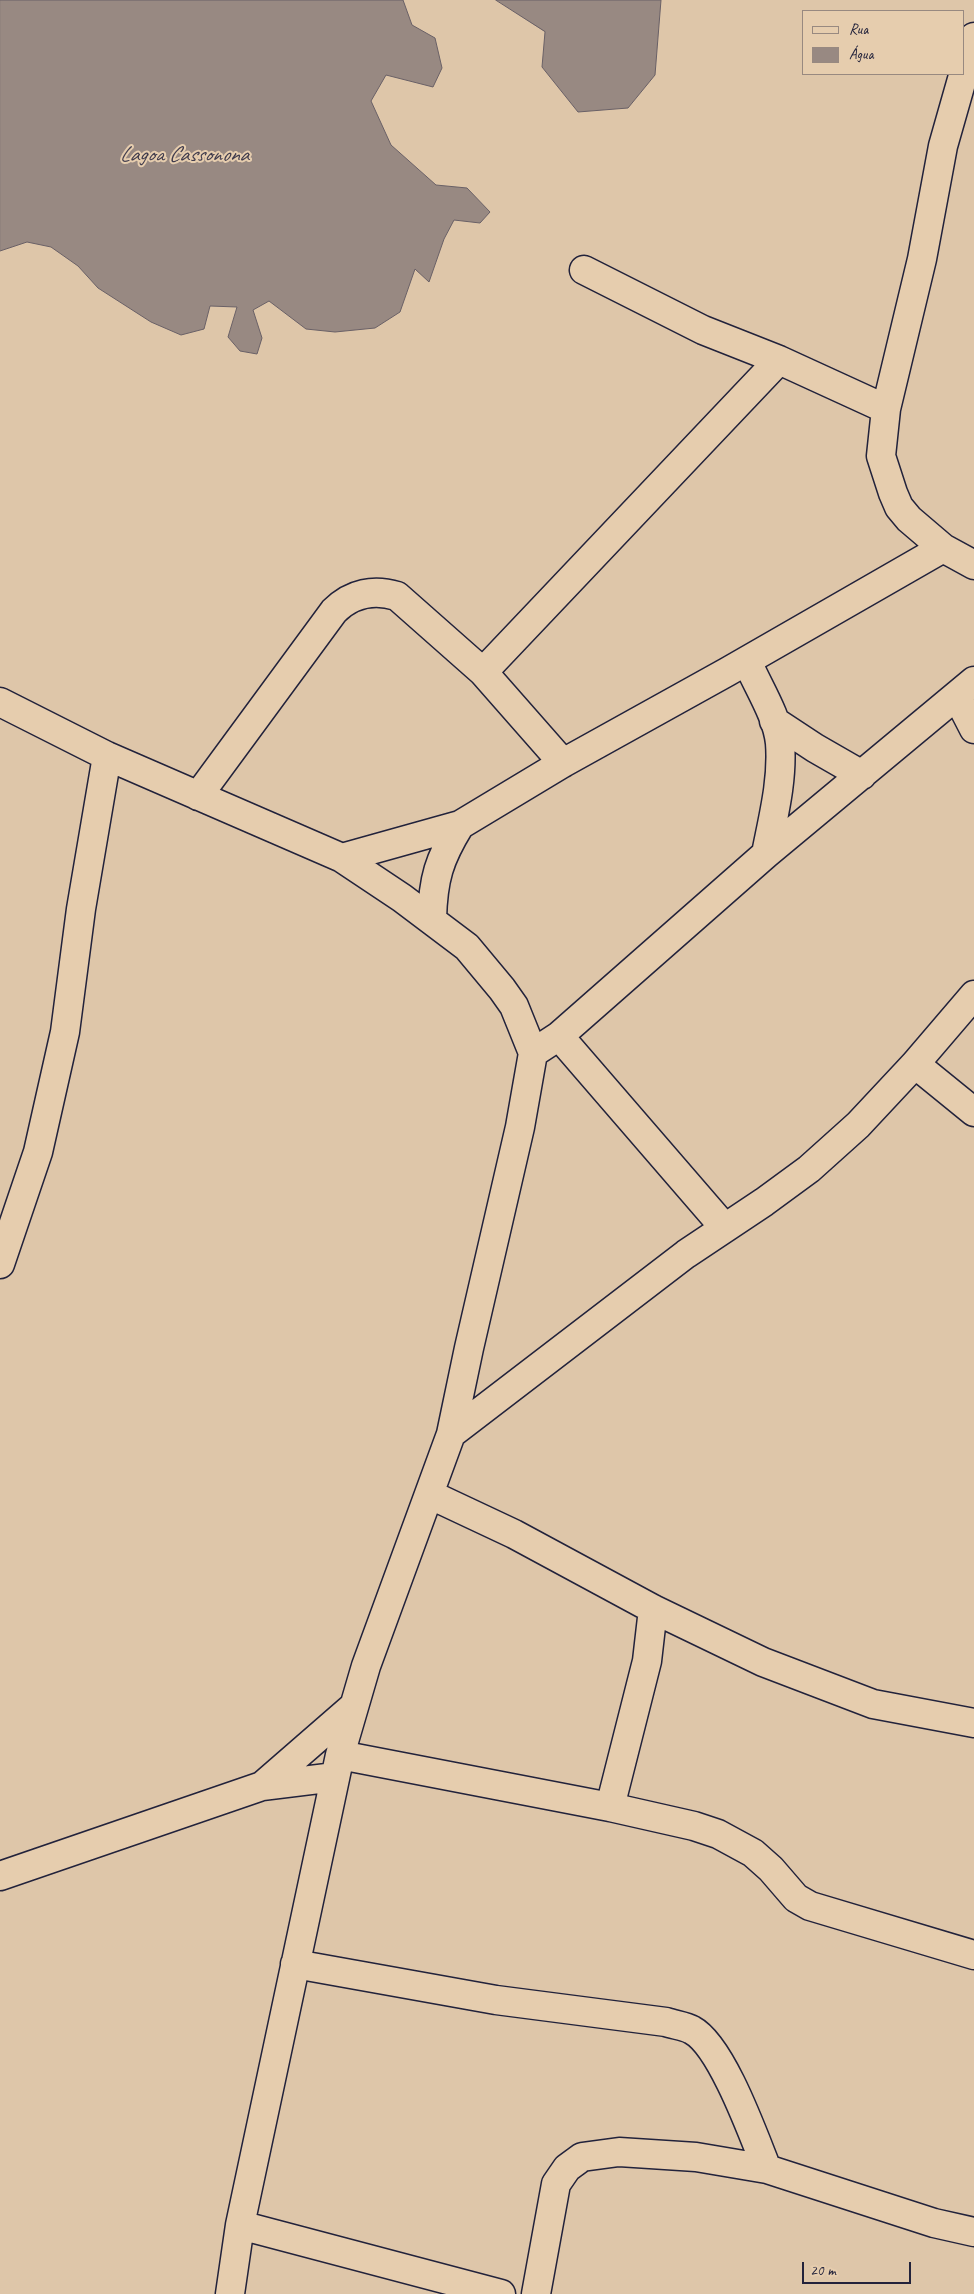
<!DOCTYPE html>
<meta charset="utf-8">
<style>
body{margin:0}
#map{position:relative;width:974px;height:2294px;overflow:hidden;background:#dec6a9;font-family:Caveat,sans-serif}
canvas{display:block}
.legend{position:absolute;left:802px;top:10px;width:162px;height:65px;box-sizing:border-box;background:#e6cdae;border:1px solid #988980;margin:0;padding:6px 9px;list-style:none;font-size:15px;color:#22223b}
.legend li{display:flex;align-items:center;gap:10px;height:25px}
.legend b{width:25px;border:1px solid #988980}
.scale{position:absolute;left:802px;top:2262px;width:109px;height:22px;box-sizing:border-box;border:2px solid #22223b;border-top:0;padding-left:6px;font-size:15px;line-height:18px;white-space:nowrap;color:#22223b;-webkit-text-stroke:4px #e6cdae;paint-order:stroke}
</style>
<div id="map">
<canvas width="974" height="2294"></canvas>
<ul class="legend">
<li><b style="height:6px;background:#e6cdae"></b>Rua</li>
<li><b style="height:14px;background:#988982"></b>Água</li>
</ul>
<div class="scale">20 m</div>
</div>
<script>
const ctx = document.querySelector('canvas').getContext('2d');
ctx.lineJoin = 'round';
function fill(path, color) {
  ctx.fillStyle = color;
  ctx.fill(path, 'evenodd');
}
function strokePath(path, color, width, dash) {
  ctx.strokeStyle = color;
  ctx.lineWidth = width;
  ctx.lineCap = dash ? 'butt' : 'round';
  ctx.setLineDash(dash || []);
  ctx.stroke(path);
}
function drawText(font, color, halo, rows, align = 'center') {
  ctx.font = font + ' Caveat,sans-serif';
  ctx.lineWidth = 4;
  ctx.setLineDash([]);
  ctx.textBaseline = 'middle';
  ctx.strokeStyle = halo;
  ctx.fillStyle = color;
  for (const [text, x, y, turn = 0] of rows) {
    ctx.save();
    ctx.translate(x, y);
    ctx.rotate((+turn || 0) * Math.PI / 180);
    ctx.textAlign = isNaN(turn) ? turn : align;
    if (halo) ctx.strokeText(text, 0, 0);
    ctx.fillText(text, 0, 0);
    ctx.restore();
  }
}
const water = new Path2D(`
 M0,0H403L412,25L435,38L442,68L433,87L386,75L371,101L391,145L436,185L467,188L490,212L480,223L454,220L444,239L429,282L415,269L400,312L375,328L335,332L306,329L269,301L253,310L262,338L257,354L240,351L228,337L237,307L210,306L204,329L181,335L151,322L98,288L78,266L51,247L27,242L0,251Z
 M496,0H661L655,75L628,108L578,112L542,67L545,32Z`);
const street = new Path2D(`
 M974,37L943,146L922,259L886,409L881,456L893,493L899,507L909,519L943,548L974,565
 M584,270L703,330L779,360L886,409
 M747,661C758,687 777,715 780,743C783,780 773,818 766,854
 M483,672L779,360
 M957,696L974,729
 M0,702L107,756L342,858L402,898L467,947L502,989L514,1006L533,1053L520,1127L469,1348L451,1434L366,1666L340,1755L240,2225L230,2294
 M774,721L815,748L862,775
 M198,796L334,611C352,593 374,589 397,596L483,672L563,763
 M342,858L460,825L563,763L727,672L943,548
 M432,919C433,879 439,859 460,825
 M974,995L915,1064L974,1112
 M559,1036L724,1227
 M533,1053L559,1036L766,854L974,681
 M0,1264L38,1152L65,1032L81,909L107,756
 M451,1434L686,1254L764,1202L809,1169L858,1125L915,1064
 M431,1495L514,1534L653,1609L763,1662L873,1704L974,1723
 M340,1755L610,1807L694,1826L718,1834L753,1853L771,1869L796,1898L810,1906L974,1955
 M262,1786L354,1706
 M610,1807L647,1661L653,1609
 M0,1876L262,1786L335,1777
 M295,1964L496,2000L666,2022C675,2025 685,2026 692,2030C722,2046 754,2137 767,2169
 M240,2225L501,2294
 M536,2294L556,2184L567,2168L582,2157L619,2152L650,2154L696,2157L767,2169L934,2223L974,2232`);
const waterNames = [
 ["Lagoa Cassonona",184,155]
];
fill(water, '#988982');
strokePath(water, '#696066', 1);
strokePath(street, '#22223b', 31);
strokePath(street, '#e6cdae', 28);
drawText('italic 22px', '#403c4d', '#e6cdae', waterNames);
</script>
